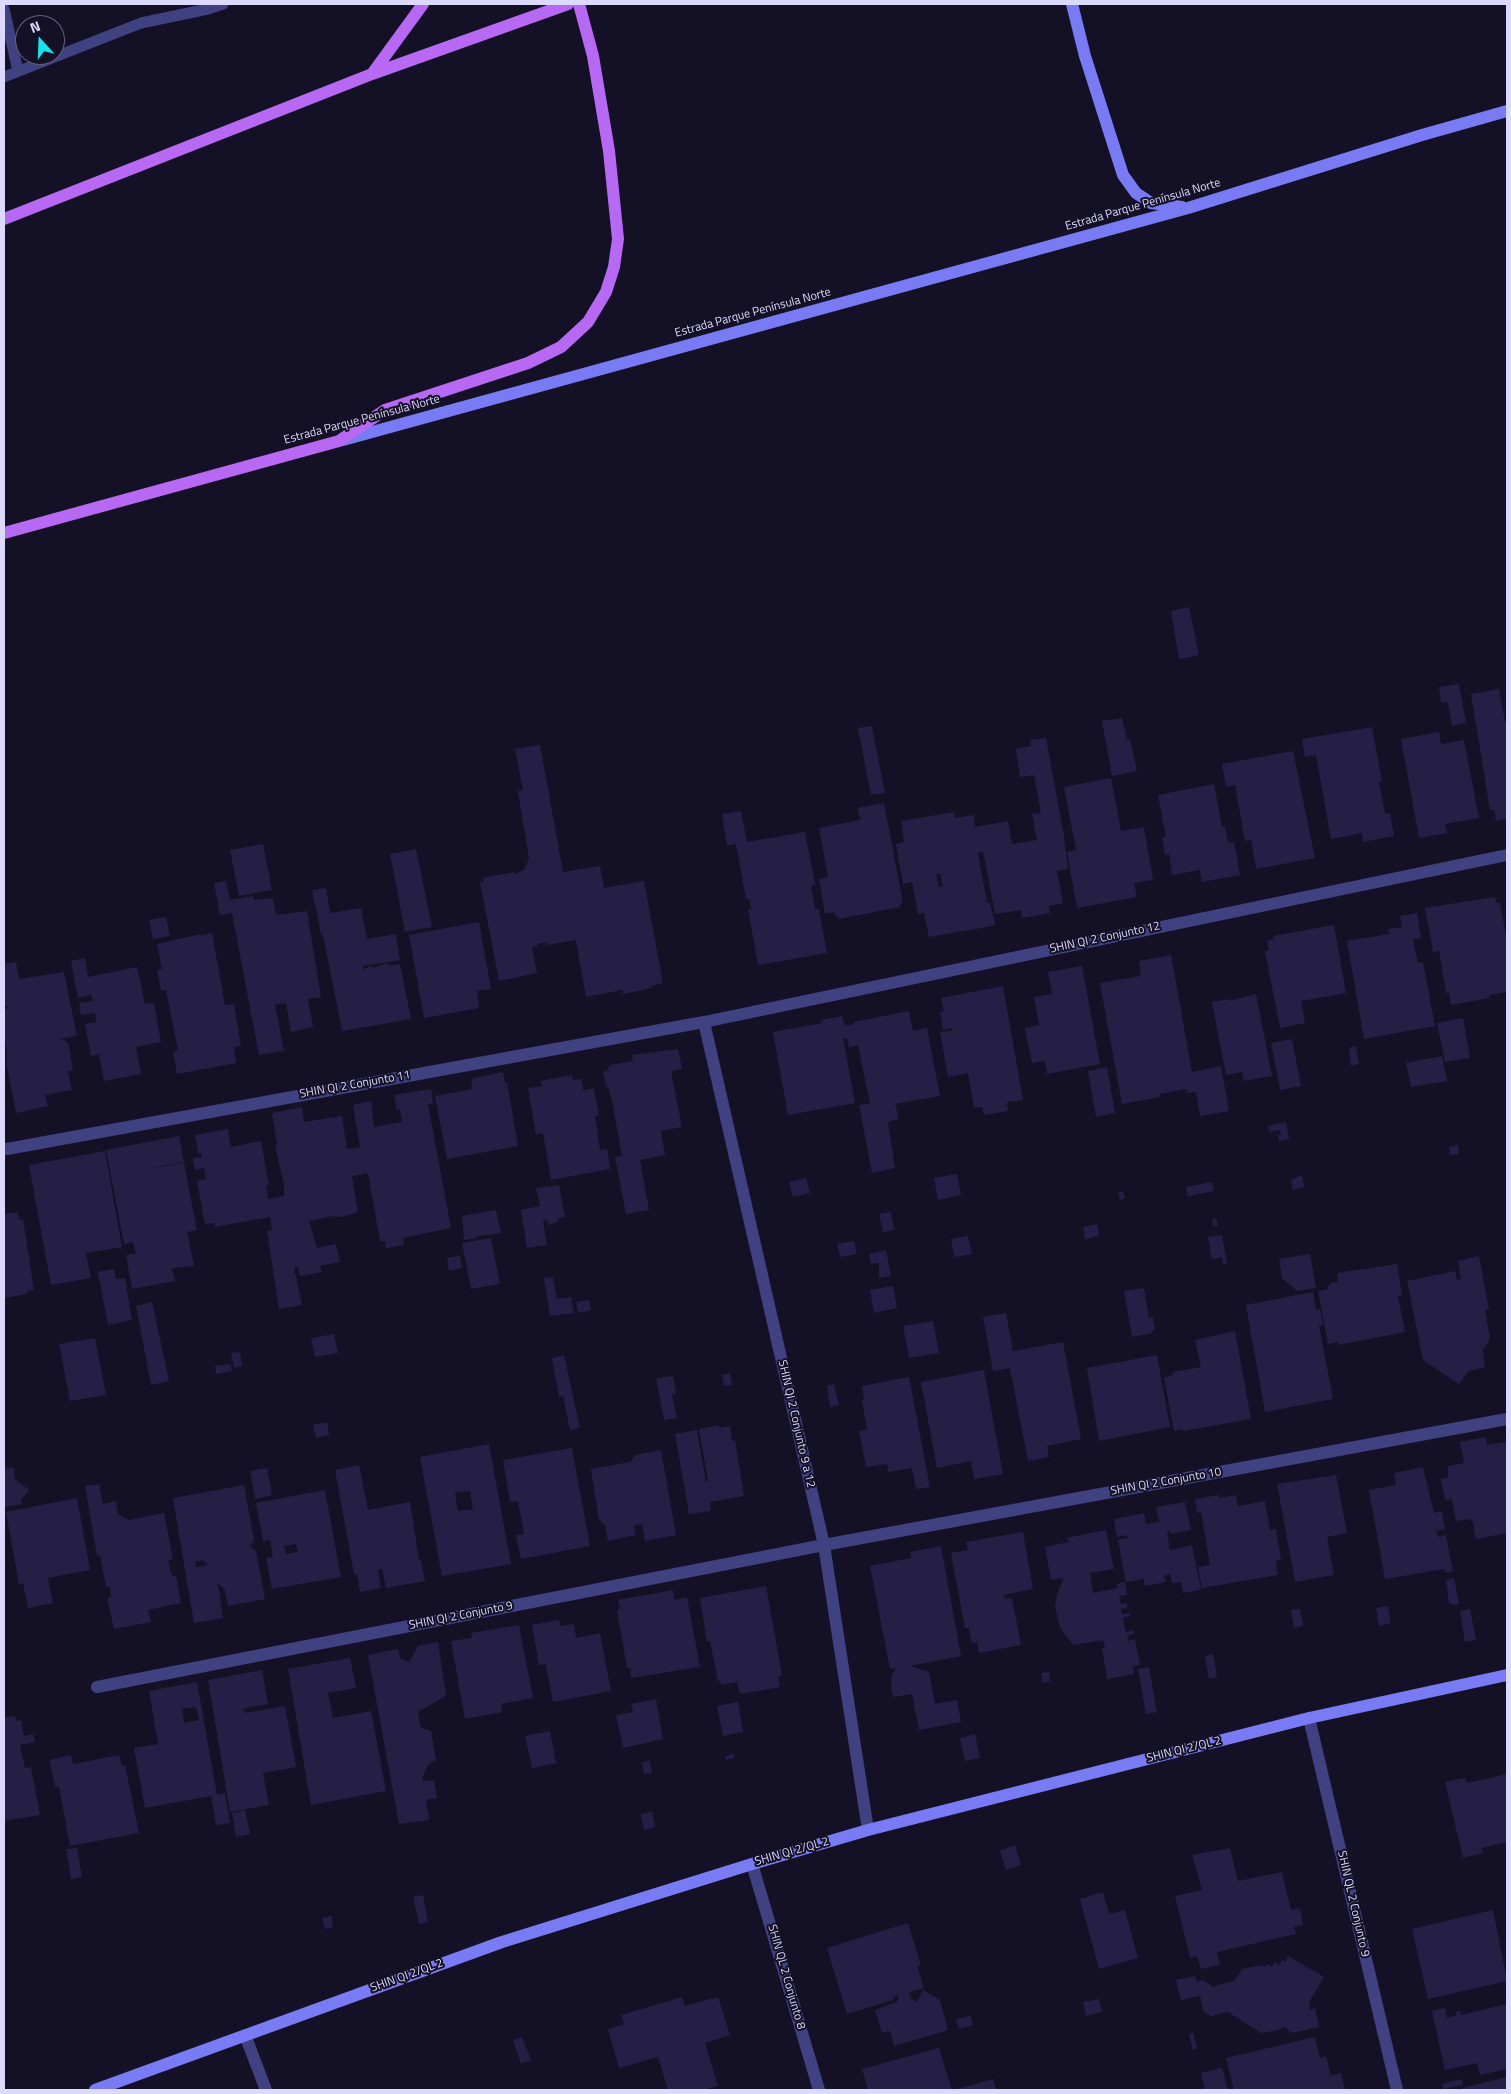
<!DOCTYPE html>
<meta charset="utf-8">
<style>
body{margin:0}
#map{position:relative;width:1511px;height:2094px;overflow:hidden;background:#141126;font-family:"Titillium Web",sans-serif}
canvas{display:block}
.frame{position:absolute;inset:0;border:5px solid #dbd9fc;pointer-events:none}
.north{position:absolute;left:15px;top:15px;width:50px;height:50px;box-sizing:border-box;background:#141126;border:1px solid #64617c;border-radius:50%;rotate:340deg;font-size:14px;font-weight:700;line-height:20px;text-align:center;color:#dbd9fc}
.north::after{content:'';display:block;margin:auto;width:18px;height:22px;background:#15e2ec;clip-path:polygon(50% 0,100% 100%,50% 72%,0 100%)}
</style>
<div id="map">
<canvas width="1511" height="2094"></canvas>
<div class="frame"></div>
<div class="north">N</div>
</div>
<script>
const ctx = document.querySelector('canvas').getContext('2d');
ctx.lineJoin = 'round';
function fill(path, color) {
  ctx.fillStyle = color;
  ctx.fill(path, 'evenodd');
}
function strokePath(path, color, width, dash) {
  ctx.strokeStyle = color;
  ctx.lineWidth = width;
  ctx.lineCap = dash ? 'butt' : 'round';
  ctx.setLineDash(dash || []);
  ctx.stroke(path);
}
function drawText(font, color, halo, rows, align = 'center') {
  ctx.font = font + ' "Titillium Web",sans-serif';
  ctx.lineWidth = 4;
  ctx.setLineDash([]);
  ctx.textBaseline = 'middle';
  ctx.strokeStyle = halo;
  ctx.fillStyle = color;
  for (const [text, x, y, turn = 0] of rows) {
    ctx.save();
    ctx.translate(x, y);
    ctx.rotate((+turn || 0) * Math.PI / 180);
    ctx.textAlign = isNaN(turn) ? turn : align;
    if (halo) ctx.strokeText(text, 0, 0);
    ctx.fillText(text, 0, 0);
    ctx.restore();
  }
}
const building = new Path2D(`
 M1189,607L1199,655L1179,659L1171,611Z
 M1459,684L1466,723L1452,726L1448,702L1441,703L1439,687Z
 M1499,689L1505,722L1507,721V819L1496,821L1494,810H1490L1471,694Z
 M1122,718L1127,740L1130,739L1137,771L1112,776L1102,721Z
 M872,726L885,793L871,795L858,728Z
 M1372,727L1382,781L1379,782L1385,814L1390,813L1394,836L1363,842L1362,833L1331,839L1316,755L1305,757L1302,739Z
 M1439,732L1441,744L1464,740L1479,818L1445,824L1447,833L1419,838L1401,739Z
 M1046,738L1064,836L1068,869L1057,871L1063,903L1049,906L1050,913L1022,918L1021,910L995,914L983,851L980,852L978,853L986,898L987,903H990L995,923L993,926L929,937L924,913L918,914L912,882L903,884L896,844L904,842L901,821L954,812L955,818L974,815L975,827L1008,821L1012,844L1037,840L1032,814L1041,813L1034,775L1020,777L1016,749L1031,746L1030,740ZM936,874H940L943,886L939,887Z
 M540,745L563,872L600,866L604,888L644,881L663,983L651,986L652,988L623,994L622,990L586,997L576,940L547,945V942L537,944L538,946L532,947L537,973L499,981L480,882H484L483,878L514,872L515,874L524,870L527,863L529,859L518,791L523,790L515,749Z
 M1293,751L1315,858L1256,869L1251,840L1245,841L1235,785L1226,787L1222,764Z
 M1111,778L1121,831L1144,827L1153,880L1134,883L1137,897L1077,908L1067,852L1076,850L1064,787Z
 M1214,784L1222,827L1225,826L1228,843L1234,842L1240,875L1202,882L1200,870L1172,875L1169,854L1165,855L1162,837H1166L1158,795Z
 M884,803L903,903L900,904V907L838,919L834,912L825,914L819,879L828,877L819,828L860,820L858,808Z
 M741,811L747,842L805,832L815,885L811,886L815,909H819L827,953L758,965L748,909H751L749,899H746L736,844L727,846L722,814Z
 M263,844L272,890L239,896L230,850Z
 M416,849L432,927L405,932L390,854Z
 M226,881L230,900L253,896L254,900L273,898L276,915L307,911L321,997L308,999L313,1027L291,1032L286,1003L275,1005L284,1051L259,1055L232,913L220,915L214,883Z
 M326,888L330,913L361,908L367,939L396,934L400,960L363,966L364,971L365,968L373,966V968L388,963V966L400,964L411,1019L342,1031L323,935L321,934L312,890Z
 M1495,897L1496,903H1500L1507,942V992L1489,995V998L1451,1005L1449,993H1446L1439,951L1433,952L1425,908Z
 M1417,913L1421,938L1413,939L1418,963L1423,962L1435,1026L1364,1039L1347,941L1389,934L1388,929L1402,927L1400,916Z
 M166,917L170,936L153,939L149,920Z
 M479,922L491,989L477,991L479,1008L424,1018L409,935Z
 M1334,925L1346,993L1301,1001L1305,1023L1280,1028L1265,951L1269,950L1267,941L1274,939L1273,936Z
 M212,933L225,1005L234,1004L241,1046L234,1047L236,1063L177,1074L173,1052L178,1050L166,990L161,991L157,970L162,969L157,944L201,934V936Z
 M1171,955L1192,1072L1221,1066L1229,1111L1200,1116L1196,1092L1187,1093L1186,1089L1159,1094L1160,1097L1122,1104L1100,983L1141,976L1139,961Z
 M85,958L88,977L137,967L145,1004L154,1003L161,1042L136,1047L141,1074L104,1081L99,1054L91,1056L85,1024L96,1022L95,1013L81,1015L79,1003L93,1001L91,995L78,998L71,961Z
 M16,962L19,979L64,972L77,1036L59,1039L66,1041L69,1045L73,1070L68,1071L72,1090L45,1095L48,1106L16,1113L7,1066V1051L4,1033V1012L8,1006L4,1007V964Z
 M1082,966L1100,1064L1047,1074L1045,1061L1032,1063L1025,1028L1039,1025L1034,997L1052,994L1048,972Z
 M1003,986L1023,1100L1007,1102L1008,1111L984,1115L982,1107L974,1108L968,1073L948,1077L940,1032L953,1030L952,1028L943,1030L940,1012L944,1011L941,998Z
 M1256,994L1272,1076L1244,1081L1242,1072L1226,1075L1212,1002L1229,999V1001Z
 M909,1011L913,1031L927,1028L940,1096L895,1104L899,1119L888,1122L895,1168L872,1173L859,1105L870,1104L858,1045L849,1048L847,1038H843L855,1103L788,1115L773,1032L822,1023L821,1020L842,1016L845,1026L854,1024V1022Z
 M1463,1018L1470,1058L1445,1062L1437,1023Z
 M1292,1039L1301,1086L1280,1090L1271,1043Z
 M1356,1046L1359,1064L1351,1066L1349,1050L1351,1047Z
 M678,1049L682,1069L671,1071L682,1127L661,1131L665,1155L640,1160L649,1210L626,1214L615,1157L622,1156L612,1101L608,1087H606L603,1072L607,1071L610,1065L633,1061L632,1055Z
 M1442,1056L1447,1081L1411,1087L1406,1063Z
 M1107,1067L1115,1113L1096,1117L1088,1071Z
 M503,1072L505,1083L507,1082L518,1146L447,1159L435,1096L473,1089L471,1082L474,1078Z
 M572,1075L573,1080L581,1079L583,1090L594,1088L599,1115L595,1116L600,1150L607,1149L610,1169L551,1180L543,1133L536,1135L528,1088L542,1086L541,1081Z
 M431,1089L433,1103L428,1104L451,1228L403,1238L404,1245L386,1248L385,1241H380L368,1173L366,1174L363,1166L365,1174L352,1176L358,1212L342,1217L333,1216L309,1221L317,1248L336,1244L340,1262L320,1266L322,1272L300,1276L298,1267L294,1268L302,1305L279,1309L267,1231L272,1230L270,1217L215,1227L214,1223L205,1224L197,1181L206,1179L204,1168L195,1170L193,1158L202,1157L201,1153H198L195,1135L228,1129L231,1147L261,1141L269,1185H266L268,1199L284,1196V1185L275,1145L277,1144L272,1113L302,1107L304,1122L342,1116L347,1149L360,1147L353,1105L371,1101L374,1127L402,1122L400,1109L397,1110L394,1095Z
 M1286,1122L1289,1139L1279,1141L1278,1135L1281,1134L1280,1130L1269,1132L1268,1126Z
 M179,1136L184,1162L143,1170L184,1163L197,1230L187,1232L194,1266L172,1268L175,1281L132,1289L126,1255L136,1254L133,1242L124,1244L106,1150Z
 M1458,1145L1459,1154L1450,1155L1449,1147Z
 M105,1151L122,1247L86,1253L91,1278L51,1285L29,1165Z
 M957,1174L961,1195L938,1200L934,1178Z
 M1302,1175L1304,1187L1293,1190L1291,1180Z
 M806,1178L810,1193L793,1197L789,1182Z
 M1212,1182L1214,1191L1188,1196L1186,1187Z
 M559,1185L565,1217L559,1218L557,1222L548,1225L547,1220L543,1221L547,1245L527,1248L521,1210L540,1206L536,1188Z
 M1123,1191L1125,1198L1120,1200L1118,1193Z
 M496,1210L501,1233L477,1236V1238L464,1240L462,1216Z
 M18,1212L19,1220L23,1219L34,1290L27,1291V1294L4,1298V1214Z
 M891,1212L894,1230L883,1232L879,1214Z
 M1216,1218L1218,1226H1213L1212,1219Z
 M1097,1224L1099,1236L1085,1239L1083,1227Z
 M1222,1235L1227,1264H1223L1222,1257L1212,1259L1208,1237Z
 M968,1236L972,1254L954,1257L951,1239Z
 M491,1238L500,1284L471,1289L462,1243Z
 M854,1241L857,1254L840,1257L837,1244Z
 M886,1250L891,1276L879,1278V1263L871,1264L869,1254Z
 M1310,1254L1316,1288L1297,1291L1282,1278L1279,1259Z
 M460,1256L462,1268L449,1271L447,1258Z
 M1479,1256L1489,1309L1485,1310L1490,1339L1483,1350L1485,1367L1469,1371L1459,1384L1423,1360L1407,1281L1455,1271L1457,1280L1461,1279L1458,1261Z
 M1397,1264L1402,1295L1398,1296L1405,1332L1338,1345V1342L1328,1344L1318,1291L1328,1289V1286L1330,1285V1283L1338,1282L1337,1273Z
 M114,1269L116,1279L125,1278L132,1320L108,1325L98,1272Z
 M553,1277L557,1299L571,1297L574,1313L550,1316L544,1278Z
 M893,1286L897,1308L874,1313L870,1290Z
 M1144,1288L1149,1318L1153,1317L1155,1330L1152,1331V1333L1132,1337L1124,1291Z
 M1313,1292L1316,1310L1320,1309L1323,1325H1319L1333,1399L1265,1412L1246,1305Z
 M589,1300L591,1310L578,1313L576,1302Z
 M152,1302L169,1381L151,1385L136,1306Z
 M1006,1313L1013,1351L1063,1342L1081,1439L1047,1446L1049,1457L1028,1461L1010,1368L993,1371L983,1317Z
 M933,1321L939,1353L909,1358L903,1326Z
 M1235,1331L1251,1419L1184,1431L1183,1429L1174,1431L1164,1378L1173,1375V1372L1201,1367L1195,1340Z
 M334,1334L338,1353L315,1357L311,1338Z
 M95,1338L106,1395L70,1401L59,1344Z
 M240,1352L242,1366L234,1368L231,1353Z
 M564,1355L580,1428L570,1430L563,1396L559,1397L552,1358Z
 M1157,1355L1170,1427L1099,1441L1087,1368Z
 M230,1364L232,1371L216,1374L215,1366Z
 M984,1370L1003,1474L974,1479L971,1461L937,1468L921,1382Z
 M730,1373L732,1385L724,1386L722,1375Z
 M673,1376L676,1394H672L677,1418L664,1420L656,1378Z
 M909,1377L930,1487L916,1489L912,1468L888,1472L887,1464L866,1467L859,1431L867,1429L862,1400H864L862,1386Z
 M834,1384L839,1405L830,1407L827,1386Z
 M327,1422L329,1435L316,1438L313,1425Z
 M719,1425V1428L730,1426L732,1441L735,1440L744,1496L710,1502L711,1511L689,1514L675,1434L697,1430L706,1482L708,1481L699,1429Z
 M1486,1437L1487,1445L1506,1442L1507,1533L1476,1539L1473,1522L1469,1519L1456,1521L1452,1499L1445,1500L1441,1479L1448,1478V1466L1464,1463L1460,1442Z
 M489,1444L511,1564L442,1576L420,1457ZM470,1491L473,1509L458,1511L455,1493Z
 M572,1448L590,1546L521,1559L516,1535L524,1534L518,1501L510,1502L503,1460Z
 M661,1450L676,1535L645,1541L642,1524L634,1526L636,1535L608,1541L605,1525L599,1520L591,1469L630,1462L635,1455Z
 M359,1465L368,1510L410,1502L419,1560H421L425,1581L386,1588L382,1569L378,1570L381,1588L360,1592L357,1574H354L335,1470Z
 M1423,1467L1434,1513L1442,1511L1445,1529L1436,1531L1438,1537L1446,1535L1453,1572L1446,1573L1444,1569L1385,1579L1369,1490L1396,1485L1394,1473Z
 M14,1468L15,1479L29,1490L21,1500L22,1504L4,1507V1469Z
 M267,1468L272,1495L255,1499L250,1471Z
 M1336,1475L1347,1533L1327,1537L1334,1575L1295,1582L1277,1484Z
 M99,1484L103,1504L116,1501L118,1514L129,1520L164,1513L173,1559L168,1561L172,1576H176L181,1603L148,1610L151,1622L114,1629L107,1598L111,1597L109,1586L106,1587L100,1555L97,1556L85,1486Z
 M244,1485L254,1540L250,1547L256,1551L265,1599L228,1606L225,1590L218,1583L223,1618L194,1623L173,1498ZM203,1560L208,1565L196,1567L195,1562Z
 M325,1490L341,1577L272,1589L266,1558L273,1557L270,1540L263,1541L256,1503ZM296,1544L298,1552L286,1554L284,1546Z
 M1219,1495V1498L1236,1495L1238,1506L1265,1501L1270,1530L1276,1529L1281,1560L1276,1561L1278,1575L1202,1588L1198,1567L1210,1565L1201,1512L1197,1513L1195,1499Z
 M77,1498L90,1570L48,1578L53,1603L28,1608L23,1583L19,1584L6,1512Z
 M1185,1502L1191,1530L1170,1534V1531L1167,1532L1170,1550L1192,1545L1201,1590L1183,1593L1181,1582L1172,1583L1170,1574L1164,1576L1166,1582L1145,1586L1144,1579L1126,1582L1118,1540L1128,1538L1127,1535L1117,1537L1114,1519L1144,1513L1146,1524L1159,1522L1156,1507Z
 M1106,1530L1114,1569L1090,1573L1093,1593L1118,1588L1116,1584L1125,1582L1127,1595L1119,1596L1120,1601L1121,1604L1127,1603V1608L1121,1609L1122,1614L1130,1613V1616L1123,1618L1124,1625L1126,1632L1133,1630L1134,1634L1127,1636L1128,1641L1135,1639L1140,1665L1133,1666L1134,1674L1107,1679L1102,1648H1105L1103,1640L1073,1645L1060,1628L1055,1606L1058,1591L1064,1578L1051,1580L1045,1547L1069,1542L1066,1538Z
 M1023,1532L1033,1589L1004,1595L1005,1599L1012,1598L1021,1645L979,1653L977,1642L972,1643L969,1628H965L951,1553L968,1550L966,1542Z
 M941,1546L961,1656L910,1666L929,1672L935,1704L957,1700L961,1722L919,1730L912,1694L893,1697L891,1688L892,1675L896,1668L890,1669L870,1566L911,1558L910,1552Z
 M1454,1578L1459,1604L1452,1605L1449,1603L1446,1582V1580Z
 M766,1586L782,1675L778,1676L780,1687L740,1694L737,1682L721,1685L720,1681H718L710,1641L707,1642L700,1598Z
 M673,1590L674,1600L687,1597L700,1667L631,1678L630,1668H627L617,1610L620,1609L618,1600Z
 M1388,1606L1391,1623L1379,1626L1376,1608Z
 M1300,1609L1303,1626L1294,1628L1291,1610Z
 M1470,1609L1476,1640L1465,1642L1460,1611Z
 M559,1620L560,1626L574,1624L576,1638L600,1633L611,1691L553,1702L546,1664L539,1665L532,1625Z
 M519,1625L533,1698L501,1704L502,1712L465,1719L451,1641L472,1638L471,1633Z
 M438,1642L446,1696L418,1712L421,1728L431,1731L436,1760L428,1765L422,1778L423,1781L434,1780L437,1798L426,1800L429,1820L399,1824L368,1655L398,1649L400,1658L409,1662L418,1646Z
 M1213,1654L1217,1677L1209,1679L1205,1656Z
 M350,1658L356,1688L328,1693L333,1718L371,1711L386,1791L311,1805L288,1669Z
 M1149,1667L1157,1712L1146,1714L1138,1669Z
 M262,1670L268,1704L244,1708L245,1713L285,1706L296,1767L263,1773L269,1805L230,1812L208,1680Z
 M1049,1672L1050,1681L1043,1683L1041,1673Z
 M197,1682L217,1795L225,1793L230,1823L216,1825L211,1796L145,1808L134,1748L158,1744L149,1691ZM196,1707L199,1720L184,1723L182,1709Z
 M656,1699L663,1739L623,1748L616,1715L633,1712L631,1704Z
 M738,1702L743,1732L723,1736L717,1706Z
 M15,1716L16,1721L21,1720L24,1736L33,1734L35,1742L20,1745L25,1768L31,1767L40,1815L4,1821V1718Z
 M550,1731L556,1763L532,1768L525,1736Z
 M975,1734L980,1758L965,1761L960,1738Z
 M734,1754V1758L726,1760L725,1756Z
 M71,1755L73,1764L119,1755L122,1766L125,1765L139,1833L70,1846L59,1787H55L50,1760Z
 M650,1761L652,1773L644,1774L642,1762Z
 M1507,1774V1842L1481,1848L1483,1853L1463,1858L1445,1782L1465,1778L1467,1783Z
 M245,1810L250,1834L236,1837L232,1813Z
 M652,1812L655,1827L644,1830L641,1814Z
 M1015,1845L1021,1865L1006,1870L1000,1851Z
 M77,1848L82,1877L71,1879L66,1849Z
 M1230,1848L1238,1881L1282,1872L1291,1910L1300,1908L1303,1925L1294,1927L1296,1934L1217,1952L1220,1965L1201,1969L1197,1956L1190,1958L1175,1896L1202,1890L1192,1855Z
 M1103,1892L1109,1914L1125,1910L1138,1958L1099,1969L1080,1899Z
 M423,1895L428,1922L419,1924L413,1897Z
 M1493,1910L1507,1981L1428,1999L1412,1929Z
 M332,1916L333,1927L325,1929L322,1918Z
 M908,1923L921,1965L917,1966L924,1988L909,1992L911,1998L917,2002L923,1990L940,2000L948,2030L894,2046L890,2031L882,2033L875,2010L897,2002L899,1995L893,1997V2000L847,2014L827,1948Z
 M1288,1956L1324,1977L1309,2002L1310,2010L1315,2008L1319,2027L1292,2033L1284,2027L1279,2030L1261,2033L1228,2012L1214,2015L1213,2017L1204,2012L1200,1996L1181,2000L1176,1980L1195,1976L1197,1982L1203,1980L1215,1988V1986L1234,1981L1242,1969L1262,1965L1264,1967L1269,1964L1272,1967L1275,1962L1279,1965L1282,1960L1285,1962Z
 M682,1997L685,2006L718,1997L730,2035L705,2043L718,2086L703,2090H668L658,2057L619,2068L608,2029L624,2024L621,2015Z
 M1099,1999L1102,2012L1086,2016L1083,2002Z
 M1507,2004V2069L1480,2075L1477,2063L1445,2070L1432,2011L1445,2008L1447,2018L1457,2015L1456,2012L1460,2011L1461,2015Z
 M970,2015L973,2025L959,2029L956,2020Z
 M1193,2033L1197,2048L1193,2050L1189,2034Z
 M522,2037L531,2060L521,2064L513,2040Z
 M1315,2037L1320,2058L1326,2056L1331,2075L1323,2078L1341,2073L1345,2090H1234L1226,2058Z
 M939,2048L952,2090H868L862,2069Z
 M1222,2068L1228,2090H1205L1201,2073Z
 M1507,2077V2090H1463V2088Z
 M993,2079L996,2090H954Z
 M1462,2079L1463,2085L1444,2089L1442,2084Z`);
const lane = new Path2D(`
 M4,9L18,71
 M4,77L141,23L208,9L223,4`);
const street = new Path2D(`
 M704,1022L824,1545L868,1830
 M7,1149L704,1022L1507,855
 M97,1687L824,1545L1507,1419
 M1309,1718L1397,2090
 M752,1864L819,2090
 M245,2035L266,2090`);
const secondary = new Path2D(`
 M1072,4L1085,56L1123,175L1136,193L1151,203L1182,207
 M343,440L1188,208L1422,135L1507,111
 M95,2090L502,1942L752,1864L868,1830L1309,1718L1507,1675`);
const primary = new Path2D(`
 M372,74L423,4
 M4,219L372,74L568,4
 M4,533L339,441L385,410L528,363L561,347L588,322L606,292L614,267L618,239L609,151L593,56L579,4`);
const streetNames = [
 ["Estrada Parque Península Norte",1143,205,-16],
 ["Estrada Parque Península Norte",753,313,-15],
 ["Estrada Parque Península Norte",362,420,-15],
 ["SHIN QI 2 Conjunto 12",1105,938,-12],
 ["SHIN QI 2 Conjunto 11",355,1085,-10],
 ["SHIN QI 2 Conjunto 9 a 12",796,1424,77],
 ["SHIN QI 2 Conjunto 10",1166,1482,-10],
 ["SHIN QI 2 Conjunto 9",461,1616,-11],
 ["SHIN QI 2/QL 2",1184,1750,-14],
 ["SHIN QI 2/QL 2",792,1852,-16],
 ["SHIN QL 2 Conjunto 9",1353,1904,77],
 ["SHIN QI 2/QL 2",407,1976,-20],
 ["SHIN QL 2 Conjunto 8",786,1977,74]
];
fill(building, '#251f45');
strokePath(lane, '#404181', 11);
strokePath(street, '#404181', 12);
strokePath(secondary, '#787bf4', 12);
strokePath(primary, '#b869f3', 12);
drawText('12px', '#dbd9fc', '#141126', streetNames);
</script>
